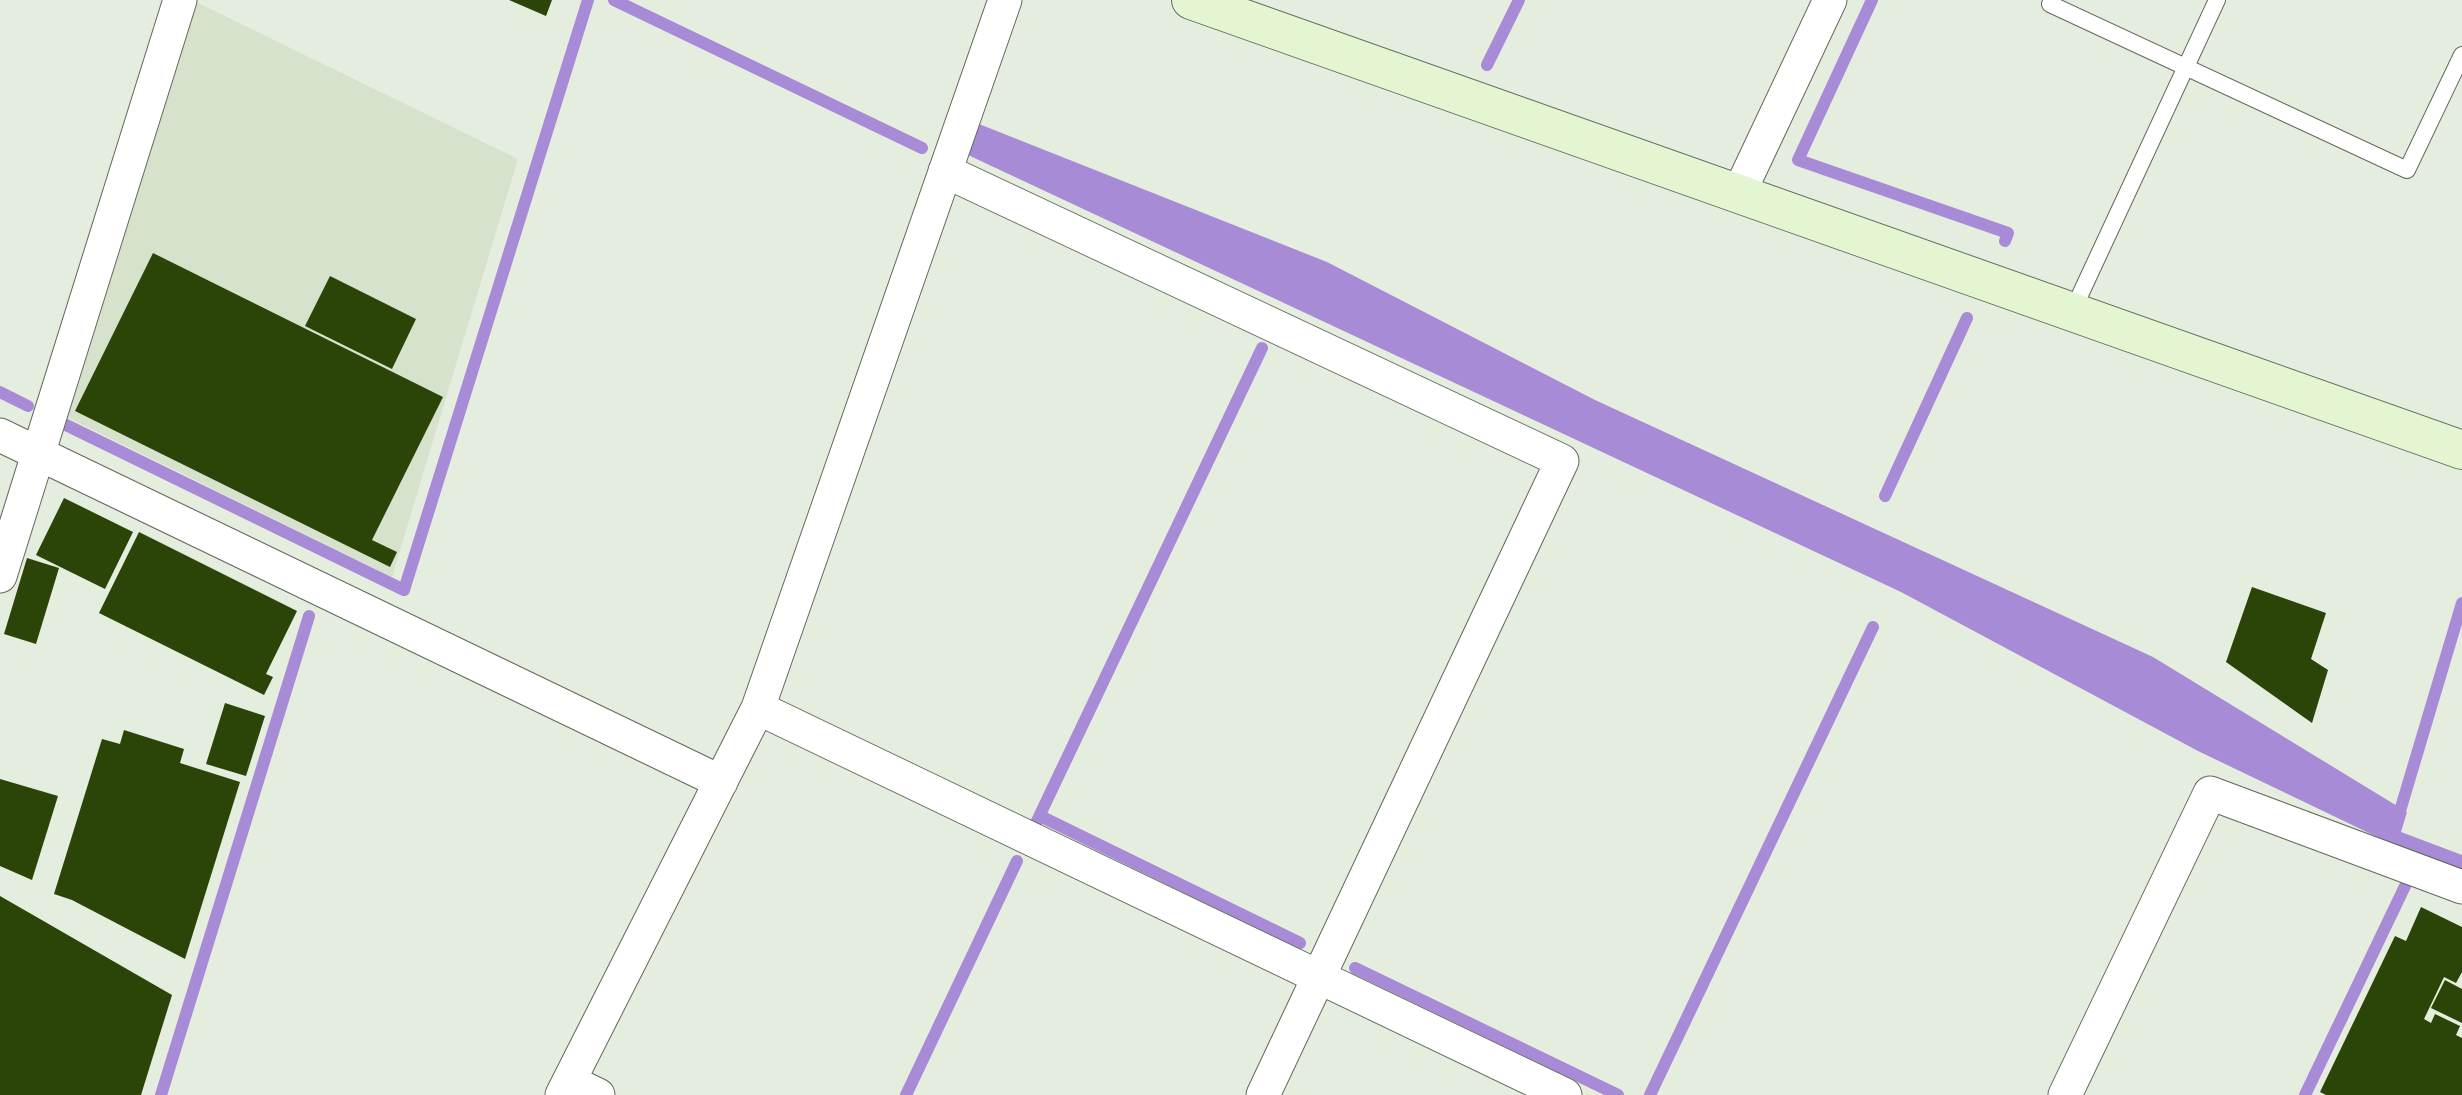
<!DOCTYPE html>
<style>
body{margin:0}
canvas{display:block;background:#e5edde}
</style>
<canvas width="2462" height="1095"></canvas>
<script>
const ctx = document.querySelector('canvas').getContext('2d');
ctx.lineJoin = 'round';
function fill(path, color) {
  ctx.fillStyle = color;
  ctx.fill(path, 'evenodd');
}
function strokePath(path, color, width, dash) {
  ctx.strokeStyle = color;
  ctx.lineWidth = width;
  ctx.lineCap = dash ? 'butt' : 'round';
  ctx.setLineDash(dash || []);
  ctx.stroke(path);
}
const built = new Path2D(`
 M192,0L518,159L392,577L65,416Z`);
const water = new Path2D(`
 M979,124L1327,262L1595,400L2153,657L2407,812L2401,832L2462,855V869L2396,846L2198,751L1901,592L968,155Z`);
const stream = new Path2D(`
 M614,0L922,148
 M1872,0L1798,160L2008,233L2005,241
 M1487,65L1519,0
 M0,392L28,406
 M64,424L404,590L588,0
 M1885,496L1967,318
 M1040,816L1300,943
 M2397,821L2462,603
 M1036,823L1262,348
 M1355,968L1618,1095
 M161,1095L309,616
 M906,1095L1017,861
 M1650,1095L1873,627
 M2305,1095L2406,884`);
const building = new Path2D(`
 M509,0H552L546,16Z
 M153,253L443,397L372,540L397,552L390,567L75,411Z
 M330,276L416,319L392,369L305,326Z
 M64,498L133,532L105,589L36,555Z
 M139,532L297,611L266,674L273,677L264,695L99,613Z
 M27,558L59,568L36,644L4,634Z
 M2252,587L2326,613L2311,659L2328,670L2312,723L2226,662Z
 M225,703L265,716L246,776L206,764Z
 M124,730L184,749L180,763L240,782L185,959L72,900L54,894L102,739L120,744Z
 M0,779L58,796L32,880L0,866Z
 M0,896L172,995L141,1095H0Z
 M2421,907L2462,927V972L2456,983L2444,977L2424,1019L2431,1023L2435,1014L2460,1026L2456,1035L2462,1038V1095H2326L2320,1092L2395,936L2406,941Z
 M2445,980L2462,989V1023L2431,1008Z`);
const lane = new Path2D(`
 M2052,0L2050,4L2407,170L2462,55
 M2073,310L2217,0`);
const street = new Path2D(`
 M945,171L1562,461L1263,1095
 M1739,193L1830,0
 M0,435L721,782
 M0,576L180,0
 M758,708L1565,1095
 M569,1081L598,1095
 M562,1095L758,708L1005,0
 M2065,1095L2210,793L2462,887`);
const secondary = new Path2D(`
 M1191,0L2462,450`);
fill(built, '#d7e2cd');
fill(water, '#a88bd6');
strokePath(stream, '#a88bd6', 12);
fill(building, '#2b4407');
strokePath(lane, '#62695c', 18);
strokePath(street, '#62695c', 35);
strokePath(secondary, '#62695c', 40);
strokePath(lane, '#fff', 16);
strokePath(street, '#fff', 33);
strokePath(secondary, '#e4f5d2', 38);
</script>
